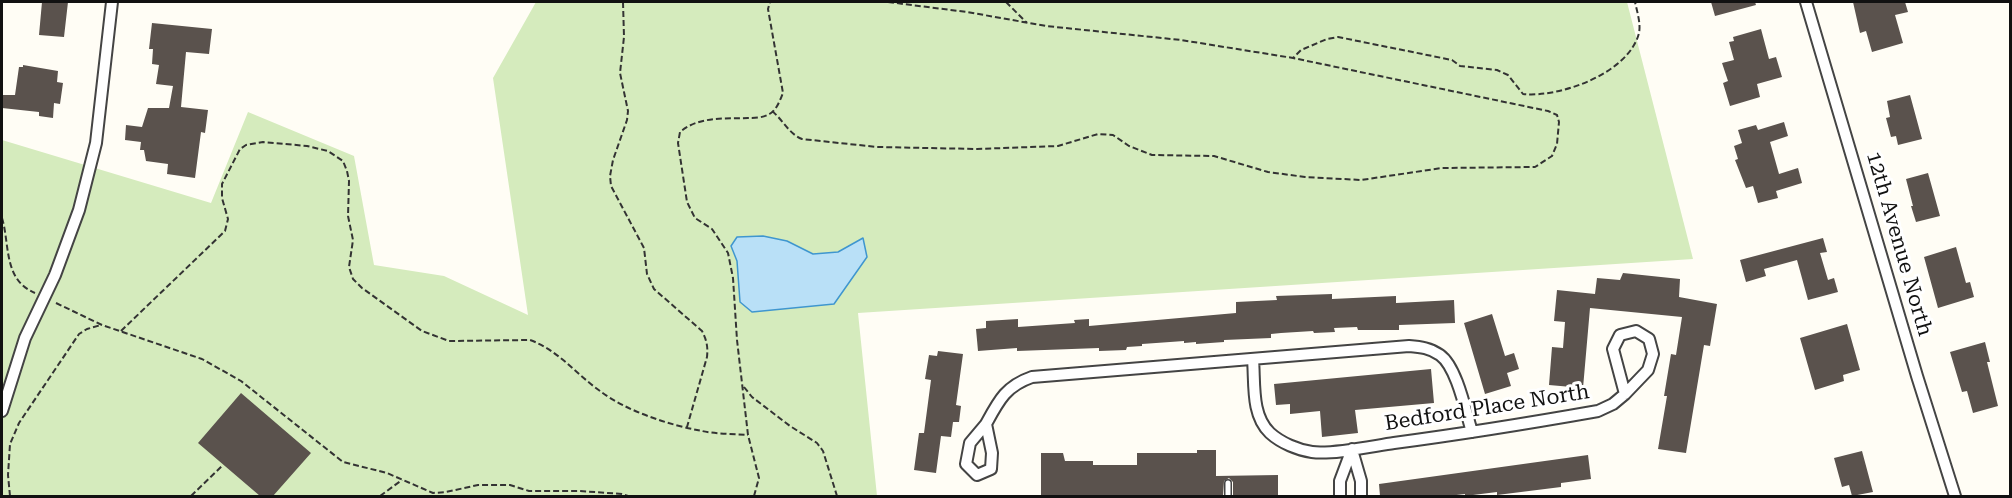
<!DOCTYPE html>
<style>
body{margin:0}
#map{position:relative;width:2012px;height:498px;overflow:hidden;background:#fffdf5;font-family:"Roboto Serif",serif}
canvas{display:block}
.frame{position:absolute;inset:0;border:3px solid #111;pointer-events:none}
</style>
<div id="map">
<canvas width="2012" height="498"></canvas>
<div class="frame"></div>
</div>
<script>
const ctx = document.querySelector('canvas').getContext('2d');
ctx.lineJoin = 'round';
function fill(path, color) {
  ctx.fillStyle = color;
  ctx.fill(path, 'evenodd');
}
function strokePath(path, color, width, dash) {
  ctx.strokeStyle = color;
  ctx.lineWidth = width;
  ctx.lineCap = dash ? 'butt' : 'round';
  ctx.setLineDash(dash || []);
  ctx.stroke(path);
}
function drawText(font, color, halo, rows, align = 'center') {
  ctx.font = font + ' "Roboto Serif",serif';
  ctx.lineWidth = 6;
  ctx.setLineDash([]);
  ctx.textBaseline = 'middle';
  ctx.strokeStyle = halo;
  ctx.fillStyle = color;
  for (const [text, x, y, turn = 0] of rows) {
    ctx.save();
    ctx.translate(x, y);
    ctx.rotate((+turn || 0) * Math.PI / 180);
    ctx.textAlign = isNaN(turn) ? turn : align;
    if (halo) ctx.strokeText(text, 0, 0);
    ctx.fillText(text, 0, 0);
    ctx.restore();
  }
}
const green = new Path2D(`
 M536,2H1627L1693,259L858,313L877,496H2V140L211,203L248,112L354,156L374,265L444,276L528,315L493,78Z`);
const water = new Path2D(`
 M763,236L787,241L813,254L838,252L863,238L867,257L834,304L752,312L740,302L737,261L731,246L737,237Z`);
const building = new Path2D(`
 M42,2H68L64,37L39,35Z
 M1711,2H1755L1756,5L1715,16Z
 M1853,2H1905L1908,12L1895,15L1903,43L1872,52L1866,31L1860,33Z
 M152,23L212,29L209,54L186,52L181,107L208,110L205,133L201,132L195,178L167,174L168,164L146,161L144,150H140L141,142L125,140L126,125L142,127L148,108H169L173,86L156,84L159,65L152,64L153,49H149Z
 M1761,29L1769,59L1776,57L1782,77L1757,84L1760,97L1730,106L1723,83L1728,81L1722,63L1734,60L1729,42L1734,41L1733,37Z
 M23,65L58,71L57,82L63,83L60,104L54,103L53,118L39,116V112L2,108V95H15L19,67H23Z
 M1910,95L1922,139L1898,145L1896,136L1891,137L1886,118L1890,117L1887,101Z
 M1784,122L1788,136L1770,142L1779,174L1798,168L1802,183L1776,191L1778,198L1758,203L1753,186L1746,188L1735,160L1738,159L1734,146L1742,143L1738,130L1756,125L1758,130Z
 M1928,173L1940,216L1916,222L1911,206H1913L1906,179Z
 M1823,238L1827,252L1820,253L1828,280L1834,278L1838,292L1808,300L1797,260L1764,269L1766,276L1746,282L1740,260Z
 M1956,247L1966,283L1970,282L1974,297L1938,308L1924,257Z
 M1623,273L1680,279L1679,297L1717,304L1710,346L1704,345L1686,453L1658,449L1667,396H1664L1671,354L1676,355L1682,317L1590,308L1583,388L1549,385L1552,347L1563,348L1565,322L1554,321L1557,290L1595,294L1597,278L1620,280Z
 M1332,294V299L1396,296V303L1454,300L1455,323L1399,325V330H1358L1357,327L1334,328L1335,332L1314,333L1313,331L1281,333L1271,334V338L1224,340V342L1196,344V342L1184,343V341L1142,344V346L1127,347L1126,350L1099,351V348L1017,351V348L978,351L976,329L986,328V321L1018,319V327L1075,323L1074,320L1089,319V326L1236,313V302L1277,300L1276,296Z
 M1492,314L1505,356L1514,353L1519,369L1507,373L1511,386L1485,394L1464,323Z
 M1847,324L1860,370L1843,375L1844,381L1815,390L1800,338Z
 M1985,342L1990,362H1987L1998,406L1973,413L1967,391L1962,392L1950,352Z
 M938,351L963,354L956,405L961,406L959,422H953L951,437L941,436L936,473L914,470L919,433H924L931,380L925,379L929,355L937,356Z
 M1431,369L1434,403L1355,410L1358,433L1322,437L1320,411L1290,414V404L1276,405L1274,384Z
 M241,393L311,453L273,496H260L198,443Z
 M1197,450H1216V476L1278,475V496H1233V482L1229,478L1224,481L1223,496H1041V453H1063L1065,461H1093V465H1137V453H1197Z
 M1862,451L1873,492L1852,496L1849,485L1842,487L1834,458Z
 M1588,455L1591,479L1561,483V487L1497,495V492L1465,496V494L1448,496H1380L1379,484Z`);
const path = new Path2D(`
 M623,2L624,37L620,73L628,111L627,120L613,160L610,176L611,186L644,248L647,274L654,289L702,331C707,341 708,347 707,357L687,427
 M888,2L967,12L1046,26L1181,40L1293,58L1301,50L1327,39L1338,37L1452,60L1460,66L1497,70L1508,75L1523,94C1560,98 1629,73 1639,33C1641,24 1637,11 1635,2
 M1006,2L1027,23
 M772,111C783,120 789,134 802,139L877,147L977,149L1058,146L1098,134L1113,135L1129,146L1152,155L1214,156L1268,172L1305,177L1361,180L1442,168L1535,167L1552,156L1557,144L1559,122L1557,115L1548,111L1293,58
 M2,218C10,244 3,280 35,293
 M56,303L102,325L202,359L241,381L343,462L387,473L433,493L446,492L478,485H510L529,491H580L622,494L628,496
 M121,331L225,231L228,219L222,198V184L240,149L246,145L263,142L307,146L328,151L343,161L347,171L349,181L348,216L353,240L349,267L353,279L362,288L422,331L449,341L530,340C558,350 576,374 600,391C626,411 669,425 702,431C716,434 733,434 748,435
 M744,387L752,397L790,426L817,443L823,451L837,496
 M10,496L8,475L10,444L19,423L79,334L87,329L101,325
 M191,496L223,465
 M380,496L402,480
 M754,496L759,478L748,435L737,340L733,278L728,253L712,229L695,218L687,202L678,143L680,132C699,116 724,119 748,118C755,118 764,118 771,113C777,109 780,100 783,93L768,9L770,2`);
const lane = new Path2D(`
 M1228,483V496`);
const street = new Path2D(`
 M1806,2L1917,376L1955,496
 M1636,331L1649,339L1653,354L1648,370L1625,394L1613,349L1620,335Z
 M1253,359C1255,384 1251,415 1270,433C1281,443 1298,450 1312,452C1332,455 1373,446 1394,443C1462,434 1530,423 1598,411L1613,404L1625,394
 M2,411L25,338L55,275L79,210L96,143L112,2
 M986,424C999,400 1006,386 1032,377L1409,346C1421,347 1430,348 1440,355C1457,367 1466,413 1472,432
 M986,424L992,453L991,469L977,475L966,464L970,443Z
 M1352,450L1361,481V496
 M1340,496V481L1352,449`);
const streetNames = [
 ["12th Avenue North",1899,244,74],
 ["Bedford Place North",1487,408,-9]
];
fill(green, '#d5ebbd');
fill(water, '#b9e0f7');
strokePath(water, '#3f96cf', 1.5);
fill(building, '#5a524d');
strokePath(lane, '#444', 8);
strokePath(street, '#444', 14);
strokePath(path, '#333', 2, [6, 3]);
strokePath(lane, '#fff', 5);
strokePath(street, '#fff', 10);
drawText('21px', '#111', '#fff', streetNames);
</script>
